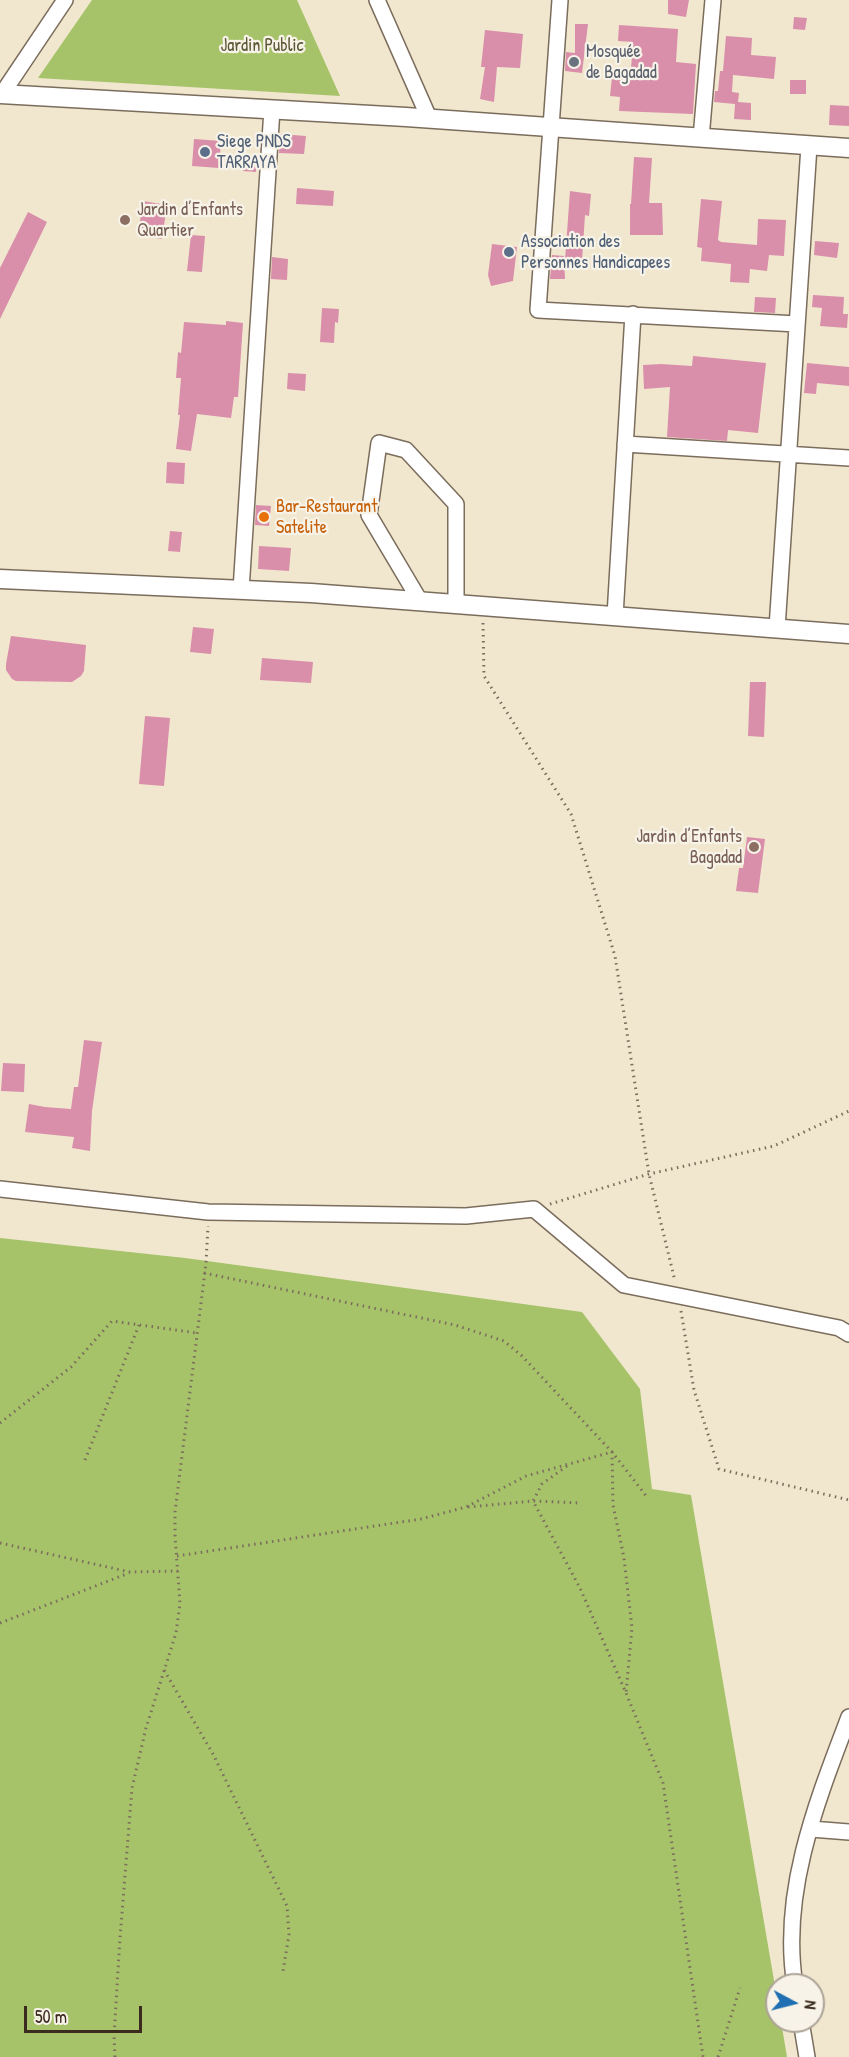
<!DOCTYPE html>
<meta charset="utf-8">
<style>
body{margin:0}
#map{position:relative;width:849px;height:2057px;overflow:hidden;background:#f1e7cf;font-family:"Patrick Hand",sans-serif}
canvas{display:block}
.north{position:absolute;left:765px;top:1973px;width:60px;height:60px;box-sizing:border-box;background:#f7f3e8;border:2px solid #aca397;border-radius:50%;rotate:97deg;font-size:16px;font-weight:700;line-height:24px;text-align:center;color:#3b2a1e}
.north::after{content:'';display:block;margin:auto;width:21px;height:27px;background:#1f6fb2;clip-path:polygon(50% 0,100% 100%,50% 72%,0 100%)}
.scale{position:absolute;left:24px;top:2006px;width:118px;height:27px;box-sizing:border-box;border:3px solid #3b2a1e;border-top:0;padding-left:8px;font-size:18px;line-height:21px;white-space:nowrap;color:#3b2a1e;-webkit-text-stroke:4px #f7f3e8;paint-order:stroke}
</style>
<div id="map">
<canvas width="849" height="2057"></canvas>
<div class="north">N</div>
<div class="scale">50 m</div>
</div>
<script>
const ctx = document.querySelector('canvas').getContext('2d');
ctx.lineJoin = 'round';
function fill(path, color) {
  ctx.fillStyle = color;
  ctx.fill(path, 'evenodd');
}
function strokePath(path, color, width, dash) {
  ctx.strokeStyle = color;
  ctx.lineWidth = width;
  ctx.lineCap = dash ? 'butt' : 'round';
  ctx.setLineDash(dash || []);
  ctx.stroke(path);
}
function drawText(font, color, halo, rows, align = 'center') {
  ctx.font = font + ' "Patrick Hand",sans-serif';
  ctx.lineWidth = 4.5;
  ctx.setLineDash([]);
  ctx.textBaseline = 'middle';
  ctx.strokeStyle = halo;
  ctx.fillStyle = color;
  for (const [text, x, y, turn = 0] of rows) {
    ctx.save();
    ctx.translate(x, y);
    ctx.rotate((+turn || 0) * Math.PI / 180);
    ctx.textAlign = isNaN(turn) ? turn : align;
    if (halo) ctx.strokeText(text, 0, 0);
    ctx.fillText(text, 0, 0);
    ctx.restore();
  }
}
const green = new Path2D(`
 M92,0H297L340,96L38,78Z
 M0,1238L185,1258L582,1312L640,1389L652,1489L691,1495L777,1998V2021H781L787,2057H0Z`);
const building = new Path2D(`
 M668,0H689L686,17L668,14Z
 M794,17L807,18L805,30L793,29Z
 M575,24H588L582,73L565,71L566,52L575,53Z
 M619,25L678,29L676,62L696,64L693,114L619,111L620,97L610,96L613,68L631,69L633,42L618,41Z
 M485,30L523,34L520,68L497,67L494,102L480,99L485,67H481Z
 M726,36L752,38L751,55L776,57L774,79L733,75L732,92L739,93L738,102L751,103V120L734,119L735,104L714,102L715,91H718L720,71H723Z
 M790,80H806V94H790Z
 M830,105L849,106V126L829,125Z
 M280,134L306,136L304,154L279,153Z
 M194,139L221,141L219,168L192,166Z
 M244,156L257,157L256,172L243,171Z
 M634,157L652,158L649,203H662L663,235H630V204H631Z
 M297,188L334,191L333,206L296,204Z
 M570,191L591,194L589,216L585,215L582,261L565,260Z
 M701,199L722,201L718,240L721,242L757,245L758,219L786,220L784,256L769,255L767,271L750,269L749,283L730,282L731,264L701,261L702,248L697,247Z
 M143,201L167,205L162,239L138,235Z
 M28,212L47,222L0,319V268Z
 M191,235L205,236L202,272L187,271Z
 M815,241L839,243L837,258L814,255Z
 M492,244L517,247L513,281L491,286L488,275Z
 M552,255L564,256L565,279H550Z
 M272,257L288,259L287,280L271,279Z
 M813,295L844,297L843,314H848L847,328L820,326L822,308L812,307Z
 M755,297L776,298L775,313L754,312Z
 M322,308L339,309L338,323L335,322L334,343L320,342Z
 M226,321L243,323L238,397H234L231,418L197,414L191,451L176,449L180,415H178L181,378H176L178,352L181,353L184,322L226,325Z
 M693,356L766,363L758,433L728,430L727,441L667,437L670,387L644,389L643,365L661,364L692,366Z
 M807,363L849,367V386L817,383L816,394L804,393Z
 M288,373L306,374L305,391L287,389Z
 M167,462L185,463L184,484L166,483Z
 M256,505L271,506L269,526L255,525Z
 M170,531L182,532L180,552L168,551Z
 M259,546L291,548L289,571L258,569Z
 M193,627L214,629L211,654L190,652Z
 M11,636L86,645L84,671L81,676L72,682L16,681L12,679L6,670V664Z
 M262,658L313,662L311,683L260,680Z
 M750,682H766L764,737L748,736Z
 M145,716L170,718L164,786L139,784Z
 M747,837L765,839L758,893L736,891L739,868H743Z
 M84,1040L102,1042L92,1111L90,1151L72,1148L74,1137L25,1132L29,1104L45,1107L71,1109L74,1087H78Z
 M3,1063L25,1064L24,1092L1,1091Z`);
const path = new Path2D(`
 M483,623L484,676L571,814L615,956L649,1174L675,1281
 M550,1204L649,1174L774,1146L849,1111
 M204,1273L455,1325L504,1341L522,1356L612,1452L647,1497
 M681,1311L694,1390L719,1469L849,1500
 M0,1423L71,1367L112,1321L197,1333
 M85,1460L139,1325
 M567,1466L542,1484L533,1501L580,1588L626,1693L663,1783L703,2057
 M468,1507L533,1501L580,1503
 M0,1543L130,1572L178,1571
 M177,1556L421,1519L466,1507L526,1476L612,1452L613,1505L624,1558L632,1628L626,1693
 M0,1623L129,1573
 M164,1670L213,1754L287,1906L289,1935L283,1971
 M115,2057L114,2036L120,1938L132,1788L146,1728L176,1633L180,1603L175,1536V1512L206,1263L208,1226
 M718,2057L740,1988`);
const minor = new Path2D(`
 M377,0L429,118
 M560,0L538,310L797,324
 M2,94L65,0
 M701,138L713,0
 M625,444L849,458
 M241,590L272,109
 M420,601L369,515L379,443L406,450L456,504V604
 M615,616L633,314
 M777,628L809,146
 M0,1189L208,1212L466,1216L534,1209L624,1285L839,1328L849,1334
 M811,1829L849,1832
 M795,1985C780,1893 817,1801 849,1717
 M801,2021L807,2057`);
const tertiary = new Path2D(`
 M0,94L406,117L849,148
 M0,579L311,593L849,634`);
const markers = [
 [574,62,6,"#6b7280"],
 [205,152,6,"#5c6f8a"],
 [125,220,6,"#8d6e63"],
 [509,252,6,"#5c6f8a"],
 [264,517,6,"#e8710a"],
 [754,847,6,"#8d6e63"]
];
const parkNames = [
 ["Jardin Public",262,46]
];
const worshipNames = [
 ["Mosquée",586,52],
 ["de Bagadad",586,73]
];
const serviceNames = [
 ["Siege PNDS",217,142],
 ["TARRAYA",217,163],
 ["Association des",521,242],
 ["Personnes Handicapees",521,263]
];
const educationNames = [
 ["Jardin d’Enfants",137,210],
 ["Quartier",137,231],
 ["Jardin d’Enfants",742,837,"right"],
 ["Bagadad",742,858,"right"]
];
const foodNames = [
 ["Bar-Restaurant",276,507],
 ["Satelite",276,528]
];
fill(green, '#a6c36a');
fill(building, '#d98eaa');
strokePath(minor, '#7b6c5c', 18);
strokePath(tertiary, '#7b6c5c', 21);
strokePath(path, '#7b6c5c', 3, [1.5, 4.5]);
strokePath(minor, '#fff', 15);
strokePath(tertiary, '#fff', 18);
for (const [x, y, r, color] of markers) {
  const dot = new Path2D();
  dot.arc(x, y, r, 0, 2 * Math.PI);
  ctx.fillStyle = color;
  ctx.fill(dot);
  strokePath(dot, '#f7f3e8', 2);
}
drawText('18px', '#5b5835', '#f7f3e8', parkNames);
drawText('18px', '#5b616d', '#f7f3e8', worshipNames, 'left');
drawText('18px', '#4e5e75', '#f7f3e8', serviceNames, 'left');
drawText('18px', '#785e54', '#f7f3e8', educationNames, 'left');
drawText('18px', '#c56008', '#f7f3e8', foodNames, 'left');
</script>
